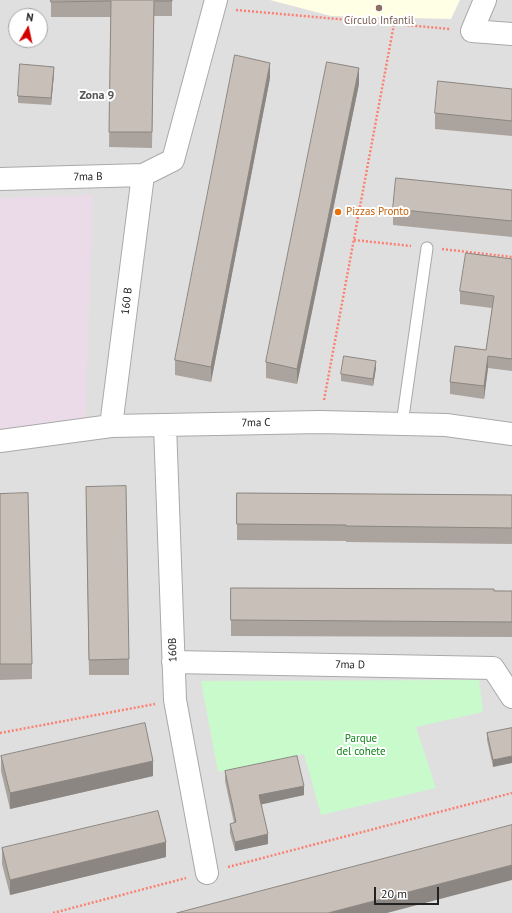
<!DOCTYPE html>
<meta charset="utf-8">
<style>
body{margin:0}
#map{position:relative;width:512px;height:913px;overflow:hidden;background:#f2efe9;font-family:"PT Sans",sans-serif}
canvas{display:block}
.north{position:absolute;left:8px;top:8px;width:40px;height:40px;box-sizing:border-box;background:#fff;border:1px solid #a7a7a7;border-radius:50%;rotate:9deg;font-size:11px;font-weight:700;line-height:16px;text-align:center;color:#222}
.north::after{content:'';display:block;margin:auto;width:14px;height:18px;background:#d40000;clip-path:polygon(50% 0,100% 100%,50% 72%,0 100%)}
.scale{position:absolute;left:374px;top:887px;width:65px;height:18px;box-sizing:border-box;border:2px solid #222;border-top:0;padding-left:5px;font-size:12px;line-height:14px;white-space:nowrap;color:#222;-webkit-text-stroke:3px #fff;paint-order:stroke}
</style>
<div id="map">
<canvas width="512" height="913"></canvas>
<div class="north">N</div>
<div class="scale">20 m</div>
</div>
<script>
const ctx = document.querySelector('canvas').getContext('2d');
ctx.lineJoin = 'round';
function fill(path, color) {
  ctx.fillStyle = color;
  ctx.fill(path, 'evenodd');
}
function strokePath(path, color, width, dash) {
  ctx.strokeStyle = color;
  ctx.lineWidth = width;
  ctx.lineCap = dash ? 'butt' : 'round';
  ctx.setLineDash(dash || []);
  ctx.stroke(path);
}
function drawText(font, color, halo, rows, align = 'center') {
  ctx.font = font + ' "PT Sans",sans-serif';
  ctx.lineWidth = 4;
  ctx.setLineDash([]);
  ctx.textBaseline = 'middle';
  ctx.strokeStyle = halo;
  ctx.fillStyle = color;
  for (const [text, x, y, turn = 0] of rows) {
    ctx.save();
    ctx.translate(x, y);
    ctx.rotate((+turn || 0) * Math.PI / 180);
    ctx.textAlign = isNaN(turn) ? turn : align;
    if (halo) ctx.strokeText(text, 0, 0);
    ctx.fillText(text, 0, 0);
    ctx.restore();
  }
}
const residential = new Path2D(`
 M0,0H512V913H0ZM16,16H40V40H16Z`);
const industrial = new Path2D(`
 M93,195L85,418L0,429V198Z`);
const education = new Path2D(`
 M270,0H460L451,19L331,16Z`);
const park = new Path2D(`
 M479,680L483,712L416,727L436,788L321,815L304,754L218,772L201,681Z`);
const path = new Path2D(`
 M236,10L450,29
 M354,240L411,246
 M442,249L512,257
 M324,400L394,24
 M0,733L155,704
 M228,867L512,793
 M53,913L186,878`);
const service = new Path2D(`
 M402,424L427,248`);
const minor = new Path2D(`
 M485,0L472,31L512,34
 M0,179L143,175L173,160L216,0
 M165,425L175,700L207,873
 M111,426L143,175
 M0,441L111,426L320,422L446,425L512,434
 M173,662L493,668L512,697`);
const wall = new Path2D(`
 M51,0H172V16H154L152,148L109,147L111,17H51Z
 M54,74L51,105L18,103V96Z
 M270,78L211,382L175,375V360Z
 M359,84L297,384L266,378V362Z
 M512,89V136L435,129V113Z
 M512,190V237L393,225V209Z
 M512,259V371L488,368L484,399L450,394V382L486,350L492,308L460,304V291Z
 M376,368L373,386L341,381V374Z
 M237,493L512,495V544L346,542V541L237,540Z
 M0,494L32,664V679L0,680Z
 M86,502L129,659V675H89Z
 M231,588L512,591V637L231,636Z
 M512,728L493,767L487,740V733Z
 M1,756L153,776L10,809L1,771Z
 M225,771L304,795L261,804L268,844L235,851L230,833V824L234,823L225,781Z
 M2,848L166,857L10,895L2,864Z`);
const shadedWall = new Path2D(`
 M270,63V78L211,382V367Z
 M54,67V74L51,105V98Z
 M359,68V84L297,384V369Z
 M488,356V368L484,399V386Z
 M376,361V368L373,386V379Z
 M512,756V763L493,767V760Z
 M153,761V776L10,809V793Z
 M304,786V795L259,805V795Z
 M268,834V844L235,851V842Z
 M166,842V857L10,895V880Z
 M512,865V880L387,913H328Z`);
const building = new Path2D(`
 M51,0H172V1H154L152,132H109L111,1L51,2Z
 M235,55L270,63L211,367L175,360Z
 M327,62L359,68L297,369L266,362Z
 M20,64L54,67L51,98L18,96Z
 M438,81L512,89V121L435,113Z
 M396,178L512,190V221L393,209Z
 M466,253L512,259V359L488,356L484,386L450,382L455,346L486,350L494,296L460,291Z
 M344,356L376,361L373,379L341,374Z
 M126,486L129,659L89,660L86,487Z
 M28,493L32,664H0V494Z
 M237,493L512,495V528L346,526V525L237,524Z
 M231,588L494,589V591H512V622L231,620Z
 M145,723L153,761L10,793L1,756Z
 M512,728V756L493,760L487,733Z
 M297,756L304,786L259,795L268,834L235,842L230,824L236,822L225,771Z
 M158,811L166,842L10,880L2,848Z
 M512,825V865L328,913H177Z`);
const markers = [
 [379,8,4,"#8d6e63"],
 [338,212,4,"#e8710a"]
];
const educationNames = [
 ["Círculo Infantil",379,21]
];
const streetNames = [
 ["7ma B",88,177,-1],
 ["160 B",127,301,-83],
 ["7ma C",256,423,-1],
 ["160B",173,650,-92],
 ["7ma D",350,665,1]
];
const foodNames = [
 ["Pizzas Pronto",346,212]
];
const parkNames = [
 ["Parque",361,739],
 ["del cohete",361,752]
];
const neighbourhoodNames = [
 ["Zona 9",97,96]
];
fill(residential, '#e0dfdf');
fill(industrial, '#ebdbe8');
fill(education, '#ffffe5');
fill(park, '#c8facc');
strokePath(service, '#a9a9a9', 13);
strokePath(minor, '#a9a9a9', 24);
strokePath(path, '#fa8072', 2.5, [2, 2]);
strokePath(service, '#fff', 11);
strokePath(minor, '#fff', 22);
fill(wall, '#aba49e');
fill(shadedWall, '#8b8681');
fill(building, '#c7bfb8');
strokePath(building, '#8b8681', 1);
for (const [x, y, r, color] of markers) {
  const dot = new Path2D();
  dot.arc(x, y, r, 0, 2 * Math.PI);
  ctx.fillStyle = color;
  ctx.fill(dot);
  strokePath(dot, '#fff', 1.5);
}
drawText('11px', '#785e54', '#fff', educationNames);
drawText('11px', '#222', '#fff', streetNames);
drawText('11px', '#c56008', '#fff', foodNames, 'left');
drawText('11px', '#0c8416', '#fff', parkNames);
drawText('bold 12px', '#555', '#fff', neighbourhoodNames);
</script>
